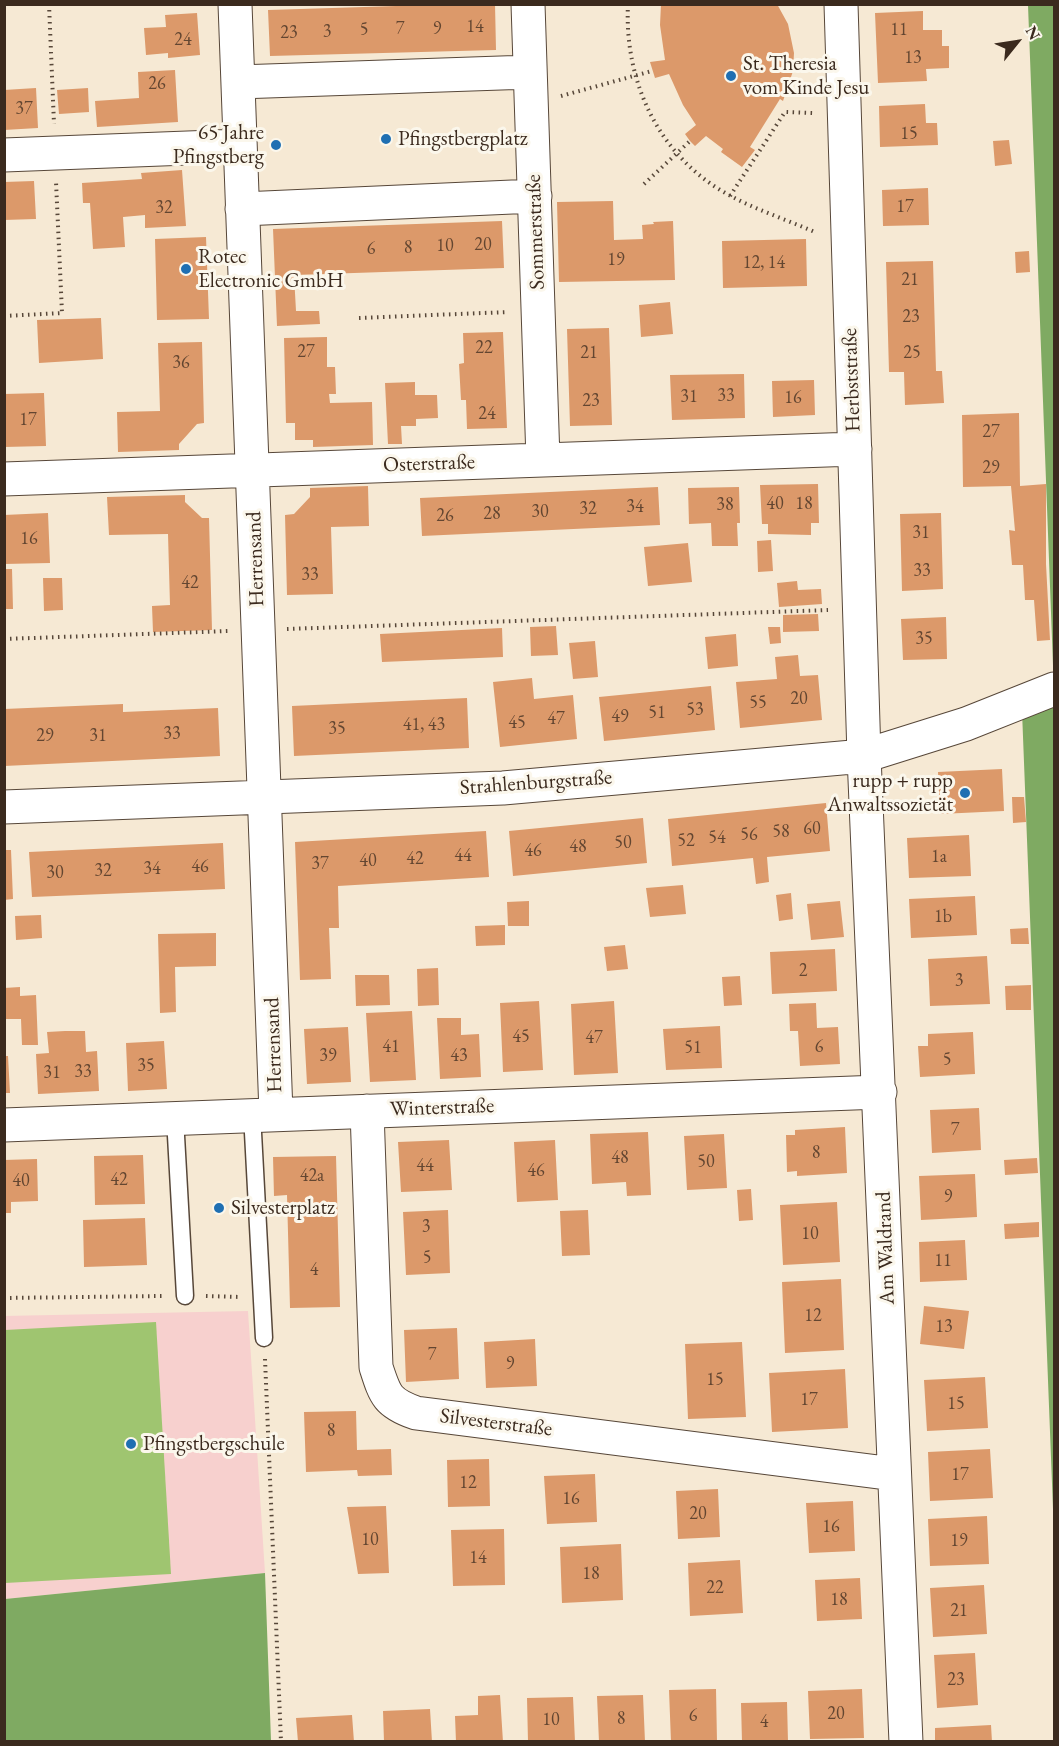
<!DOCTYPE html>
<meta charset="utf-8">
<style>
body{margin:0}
#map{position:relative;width:1059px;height:1746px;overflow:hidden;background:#f6e9d4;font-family:"EB Garamond",serif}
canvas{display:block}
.frame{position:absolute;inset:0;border:6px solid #3b2a1e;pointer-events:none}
.north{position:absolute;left:987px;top:12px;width:60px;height:60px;-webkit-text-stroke:4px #fbf7ec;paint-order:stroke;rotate:60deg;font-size:16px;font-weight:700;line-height:24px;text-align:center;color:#3b2a1e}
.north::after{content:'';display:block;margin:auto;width:21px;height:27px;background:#3b2a1e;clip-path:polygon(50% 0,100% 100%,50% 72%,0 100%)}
</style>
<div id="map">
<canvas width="1059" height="1746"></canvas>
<div class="frame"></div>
<div class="north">N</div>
</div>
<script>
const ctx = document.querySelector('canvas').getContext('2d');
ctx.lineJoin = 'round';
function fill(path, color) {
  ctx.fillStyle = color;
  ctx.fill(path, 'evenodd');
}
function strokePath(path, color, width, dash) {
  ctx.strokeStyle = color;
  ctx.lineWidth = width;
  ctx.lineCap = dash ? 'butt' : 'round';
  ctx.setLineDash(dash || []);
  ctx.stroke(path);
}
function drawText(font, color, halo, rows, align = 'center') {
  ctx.font = font + ' "EB Garamond",serif';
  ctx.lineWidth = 6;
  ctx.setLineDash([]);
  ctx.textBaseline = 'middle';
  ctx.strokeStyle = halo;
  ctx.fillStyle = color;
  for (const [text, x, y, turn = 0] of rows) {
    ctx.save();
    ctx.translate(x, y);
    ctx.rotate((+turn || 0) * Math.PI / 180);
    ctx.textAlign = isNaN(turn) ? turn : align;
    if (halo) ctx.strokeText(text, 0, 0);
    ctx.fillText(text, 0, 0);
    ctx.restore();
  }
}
const built = new Path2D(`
 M248,1311L265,1573L5,1599L4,1316Z`);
const green = new Path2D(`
 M156,1322L171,1574L5,1583V1330Z`);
const forest = new Path2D(`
 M1028,5H1054V692Z
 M1054,700V1535L1022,711Z
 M265,1573L271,1741H5V1599Z`);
const building = new Path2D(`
 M460,4H495L496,50L270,56L268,10Z
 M661,4H777L788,24L794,53L793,71L783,101L780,99L750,147L755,150L742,167L721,152L723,149L706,136L695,146L690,141L685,134L696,125L683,105L669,74L655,78L650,62L665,60L660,25Z
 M923,11V30H942V46H949V68L926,69L927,81L878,83L875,13Z
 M197,13L200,55L168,58V53L146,55L144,28L166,27L165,15Z
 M175,70L178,122L97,127L95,101L139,98L138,72Z
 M36,88L38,128L4,130V90Z
 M88,88L89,112L59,114L57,90Z
 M925,104L926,123H937L938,145L880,147L879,106Z
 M1009,140L1012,164L995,166L993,141Z
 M182,170L186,226L145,228V215L123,217L125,247L93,249L90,203H83L82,183L142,179L141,173Z
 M34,181L36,219L4,220V182Z
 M928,188L929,225L883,226L882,190Z
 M613,201L614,240L643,239L642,225L654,224L653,222L673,221L675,280L559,282L557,202Z
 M502,221L504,268L294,275L296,311H319L320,324L277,326L273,229Z
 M206,237L209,319L157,320L155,239Z
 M806,239L807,286L723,288L722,241Z
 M1029,251L1030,272L1016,273L1015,252Z
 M933,261L936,371H942L944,403L905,405L904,372H889L886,262Z
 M670,302L673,334L641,337L639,305Z
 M101,318L103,359L39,363L37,320Z
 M609,328L612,425L570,426L567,329Z
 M503,332L507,428L467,429L466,400H461L459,364L464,363L463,333Z
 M327,337V367H335L336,394H329L330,403L372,402L373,445L313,447V440H295V423H286L284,338Z
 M202,342L204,423L197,424L179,444V450L118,452L117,412L160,411L158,343Z
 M744,374L745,418L672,420L670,375Z
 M814,380L815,415L773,417L772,381Z
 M415,382V395H437L438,418L416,419V426H401L402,444H388L385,383Z
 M44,393L46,446L4,447V394Z
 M1019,413L1020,486L1046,484V564L1050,640L1037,641L1034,600H1025L1023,565H1012L1009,530L1015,531L1011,486L963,487L962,415Z
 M818,484L819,523H811V535L768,534V524H762L760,485Z
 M368,486L369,526L331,527L333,594L287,595L285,515L294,514L310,497V488Z
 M658,487L660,525L422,536L420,498Z
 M739,487L740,523H737L738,546H712L711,523L689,524L688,488Z
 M185,495V502L202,518H209L212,630L153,632L152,606L170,605L168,534L109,535L107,497Z
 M48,513L50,563L4,564V515Z
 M941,513L943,589L902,591L900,514Z
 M771,540L773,571L758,572L757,541Z
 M688,543L692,582L648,586L644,547Z
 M4,569H12L13,609H4Z
 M43,578H62L63,610L44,611Z
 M797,581L798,590L821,589L822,604L779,607L777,583Z
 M818,614L819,631L783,632V615Z
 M946,617L947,659L903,660L901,619Z
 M556,626L558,655L531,656L530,627Z
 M768,627H780L781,643L770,644Z
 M502,628L503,657L382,662L380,634Z
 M736,634L738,666L708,669L705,637Z
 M595,641L598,677L573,679L569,643Z
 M798,655L800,676L818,675L822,720L740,728L736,682L777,679L775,657Z
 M532,678L534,699L573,695L577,739L500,747L493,682Z
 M711,686L715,730L604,741L599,697Z
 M467,698L469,748L294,756L292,706Z
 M123,704V712L218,708L220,756L4,766V709Z
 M1002,769L1004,811L940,814L938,772Z
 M1012,797H1024L1026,822L1013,823Z
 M826,803L830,851L767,857L769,882L756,884L753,858L672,866L668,819Z
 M643,818L647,863L513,876L509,831Z
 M486,831L489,877L338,886L339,928H329L331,979L300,980L295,842Z
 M969,835L971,876L909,878L907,838Z
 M223,843L225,889L32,897L29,852Z
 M4,850H11L13,899L4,900Z
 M683,885L686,914L650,917L646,888Z
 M791,893L793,919L779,921L776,895Z
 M975,896L977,935L911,938L909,899Z
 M529,901V926H508L507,902Z
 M840,901L844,937L811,940L807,904Z
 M41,915L42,938L16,940L15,916Z
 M505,925V945L476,946L475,926Z
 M1028,928L1029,944H1011L1010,929Z
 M216,933V966L175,967L176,1012L160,1013L158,934Z
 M625,945L628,969L607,971L604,947Z
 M835,949L837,991L772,994L770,952Z
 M987,956L990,1004L930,1006L928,959Z
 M438,968L439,1005L418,1006L417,969Z
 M355,975H389L390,1005L356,1006Z
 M740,976L742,1005L724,1006L722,977Z
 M1031,985V1010H1006L1005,986Z
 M20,987V996L36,995L38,1045H22L21,1019H4V988Z
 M539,1001L543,1070L503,1072L500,1003Z
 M614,1001L618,1073L574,1075L571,1004Z
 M816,1003L817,1028L838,1027L840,1064L800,1066L798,1031H790L789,1004Z
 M412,1011L416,1080L370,1082L366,1013Z
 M437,1018H461V1035L479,1034L481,1077L440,1079Z
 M720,1026L722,1068L666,1070L663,1029Z
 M348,1027L351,1082L307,1084L304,1029Z
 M65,1031H85L86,1052L97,1051L99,1091L38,1094L36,1054L49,1053L47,1032Z
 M973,1032L975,1074L920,1077L918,1046H928V1034Z
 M164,1041L167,1089L128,1091L126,1043Z
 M4,1056H8L10,1093H4Z
 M979,1108L981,1150L932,1153L930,1110Z
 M845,1127L847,1173L797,1176V1171L787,1172L786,1135H795V1130Z
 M648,1132L651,1195L627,1196L626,1182L592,1184L590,1134Z
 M724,1134L727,1188L687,1190L684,1136Z
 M449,1140L452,1190L401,1192L398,1142Z
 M555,1140L558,1200L517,1202L514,1142Z
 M143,1155L145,1204L95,1205L94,1156Z
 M336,1156L340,1307L290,1308L287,1195L274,1196L273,1157Z
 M1037,1158L1038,1173L1005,1175L1004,1160Z
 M37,1159L38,1201L11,1202V1213H4V1160Z
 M975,1174L977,1217L921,1220L919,1176Z
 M751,1189L753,1220L739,1221L737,1190Z
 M837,1202L840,1262L783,1265L780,1205Z
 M448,1210L450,1273L406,1275L403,1212Z
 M588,1210L590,1255L562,1256L560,1211Z
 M145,1218L147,1265L84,1267L83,1220Z
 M1039,1222V1237L1005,1239L1004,1224Z
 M965,1240L967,1280L920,1282L919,1242Z
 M841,1279L844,1350L785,1353L782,1282Z
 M924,1306L969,1311L964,1349L920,1344Z
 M457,1328L459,1379L406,1382L404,1330Z
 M535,1339L537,1386L486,1388L484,1342Z
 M742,1342L746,1417L688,1419L685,1344Z
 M845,1369L848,1428L772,1432L769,1373Z
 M985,1377L988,1428L927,1431L924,1380Z
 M356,1411L357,1450L391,1449L392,1475L358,1476L357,1470L306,1472L304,1412Z
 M990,1449L993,1498L930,1501L928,1452Z
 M489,1459L490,1506L448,1507L447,1460Z
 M595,1474L597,1522L547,1524L544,1476Z
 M718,1489L720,1537L678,1539L676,1491Z
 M853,1501L855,1551L809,1553L806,1503Z
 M386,1506L389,1573L358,1574L347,1507Z
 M987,1516L989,1564L930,1566L928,1519Z
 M504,1529L505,1585L453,1586L451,1530Z
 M621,1544L623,1600L562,1603L560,1547Z
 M740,1560L743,1613L690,1616L688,1563Z
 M860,1578L862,1619L817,1621L815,1580Z
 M984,1585L987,1634L933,1637L930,1588Z
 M975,1653L978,1705L937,1708L934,1655Z
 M716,1689L717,1742H671L669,1690Z
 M862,1689L864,1738L810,1739L808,1691Z
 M500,1695L503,1742H456L455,1716L478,1715V1696Z
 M643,1695L645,1742H599L597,1696Z
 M573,1697L575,1742H528L527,1698Z
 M787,1702L788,1742H742L741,1703Z
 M430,1709L432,1742H384L383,1711Z
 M352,1715L354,1742H298L296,1718Z
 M991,1725L992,1742H935V1728Z`);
const path = new Path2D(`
 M49,4L54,124
 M628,4C624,82 659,157 729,195C756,210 788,220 817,233
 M561,96L652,71
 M644,184L690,141
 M730,196L785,112L813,113
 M4,316L62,313L56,182
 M359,318L508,312
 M287,629L828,610
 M4,639L229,631
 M206,1296L241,1297
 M4,1298L163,1296
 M265,1359L281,1742`);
const lane = new Path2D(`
 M252,1114L264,1338
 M175,1118L185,1296`);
const street = new Path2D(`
 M235,4L276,1113
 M528,4L543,460
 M841,4L864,756L906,1742
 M238,82L530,72
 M4,155L240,146
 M242,209L535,196
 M4,479L855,449
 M4,807L503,788L864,756L966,724L1054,689
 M367,1111L376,1367C385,1395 387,1403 416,1413L894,1474
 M4,1125L880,1092`);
const markers = [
 [731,76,6,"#1f6fb2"],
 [386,139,6,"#1f6fb2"],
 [276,145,6,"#1f6fb2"],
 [186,269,6,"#1f6fb2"],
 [965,793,6,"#1f6fb2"],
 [219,1208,6,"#1f6fb2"],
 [131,1444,6,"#1f6fb2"]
];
const numberNames = [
 ["14",475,27],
 ["7",400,29],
 ["9",437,29],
 ["5",364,30],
 ["11",899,30],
 ["3",327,32],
 ["23",289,33],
 ["24",183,40],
 ["13",913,58],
 ["26",157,84],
 ["37",24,109],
 ["15",909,134],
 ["17",905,207],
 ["32",164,208],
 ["20",483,245],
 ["10",445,246],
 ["8",408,248],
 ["6",371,249],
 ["19",616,260],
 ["12, 14",764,263],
 ["21",910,280],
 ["23",911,317],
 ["22",484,348],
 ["27",306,352],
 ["21",589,353],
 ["25",912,353],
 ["36",181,363],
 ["33",726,396],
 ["31",689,397],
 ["16",793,398],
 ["23",591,401],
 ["24",487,414],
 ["17",28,420],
 ["27",991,432],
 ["29",991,468],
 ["40",775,504],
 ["18",804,504],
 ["38",725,505],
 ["34",635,507],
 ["32",588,509],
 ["30",540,512],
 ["28",492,514],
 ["26",445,516],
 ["31",921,533],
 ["16",29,539],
 ["33",922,571],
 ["33",310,575],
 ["42",190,583],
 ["35",924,639],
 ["20",799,699],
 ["55",758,703],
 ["53",695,710],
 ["51",657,713],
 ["49",620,717],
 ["47",556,719],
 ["45",517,723],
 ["41, 43",424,725],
 ["35",337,729],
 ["33",172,734],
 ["29",45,736],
 ["31",98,736],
 ["60",812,829],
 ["58",781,832],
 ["56",749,835],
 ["54",717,838],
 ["52",686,841],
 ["50",623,843],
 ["48",578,847],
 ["46",533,851],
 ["44",463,856],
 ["1a",939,857],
 ["42",415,859],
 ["40",368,861],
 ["37",320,864],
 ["46",200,867],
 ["34",152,869],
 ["32",103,871],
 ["30",55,873],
 ["1b",943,917],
 ["2",803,971],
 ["3",959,981],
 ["45",521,1037],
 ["47",594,1038],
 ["41",391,1047],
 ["6",819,1047],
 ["51",693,1048],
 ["39",328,1056],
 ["43",459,1056],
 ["5",947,1060],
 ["35",146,1066],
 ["33",83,1072],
 ["31",52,1073],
 ["7",955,1130],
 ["8",816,1153],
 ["48",620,1158],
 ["50",706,1162],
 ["44",425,1166],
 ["46",536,1171],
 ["42a",312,1176],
 ["42",119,1180],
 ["40",21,1181],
 ["9",948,1197],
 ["3",426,1227],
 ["10",810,1234],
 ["5",427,1258],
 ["11",943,1261],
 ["4",314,1270],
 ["12",813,1316],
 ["13",944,1327],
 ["7",432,1355],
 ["9",510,1364],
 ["15",715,1380],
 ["17",809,1400],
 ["15",956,1404],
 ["8",331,1431],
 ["17",960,1475],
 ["12",468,1483],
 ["16",571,1499],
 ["20",698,1514],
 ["16",831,1527],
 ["10",370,1540],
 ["19",959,1541],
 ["14",478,1558],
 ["18",591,1574],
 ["22",715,1588],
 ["18",839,1600],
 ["21",959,1611],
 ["23",956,1680],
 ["20",836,1714],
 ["6",693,1716],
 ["8",621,1719],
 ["10",551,1720],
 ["4",764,1722]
];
const poiNames = [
 ["St. Theresia",743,64],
 ["vom Kinde Jesu",743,88],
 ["65 Jahre",264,133,"right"],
 ["Pfingstberg",264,157,"right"],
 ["Pfingstbergplatz",398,139],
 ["Rotec",198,257],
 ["Electronic GmbH",198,281],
 ["rupp + rupp",953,781,"right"],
 ["Anwaltssozietät",953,805,"right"],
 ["Silvesterplatz",231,1208],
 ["Pfingstbergschule",143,1444]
];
const streetNames = [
 ["Sommerstraße",536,232,-92],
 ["Herbststraße",852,380,-92],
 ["Osterstraße",429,464,-2],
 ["Herrensand",256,559,-92],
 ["Strahlenburgstraße",536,783,-4],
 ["Herrensand",274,1045,-92],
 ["Winterstraße",442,1108,-2],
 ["Am Waldrand",886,1248,-92],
 ["Silvesterstraße",496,1423,7]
];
fill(built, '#f7d0ce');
fill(green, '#9fc570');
fill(forest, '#7faa62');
fill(building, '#dc996a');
strokePath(lane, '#574739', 19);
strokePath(street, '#574739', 35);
strokePath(path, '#574739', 4, [1.5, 4.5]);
strokePath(lane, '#fff', 16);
strokePath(street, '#fff', 33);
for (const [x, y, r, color] of markers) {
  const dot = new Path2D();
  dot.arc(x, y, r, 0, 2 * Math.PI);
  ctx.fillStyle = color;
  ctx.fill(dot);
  strokePath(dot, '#fbf7ec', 2);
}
drawText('18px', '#634631', null, numberNames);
drawText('21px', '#3b2a1e', '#fbf7ec', poiNames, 'left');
drawText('21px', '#3b2a1e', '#fbf7ec', streetNames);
</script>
